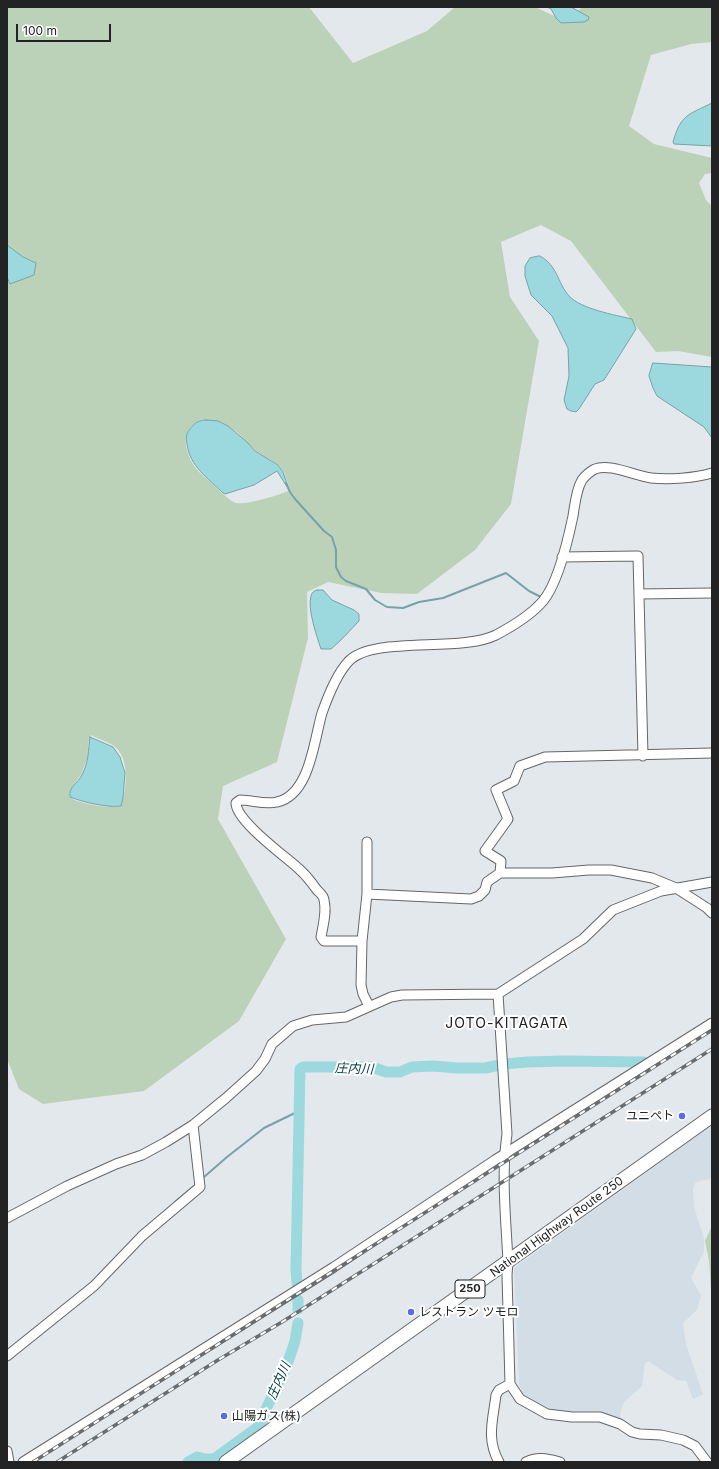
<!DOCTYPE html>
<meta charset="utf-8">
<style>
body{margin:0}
#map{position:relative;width:719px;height:1469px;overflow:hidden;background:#e3e8ec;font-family:Inter,sans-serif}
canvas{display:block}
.frame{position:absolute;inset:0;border:8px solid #212324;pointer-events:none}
.scale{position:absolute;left:16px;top:24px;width:95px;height:18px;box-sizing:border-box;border:2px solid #212324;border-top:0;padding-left:5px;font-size:12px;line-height:14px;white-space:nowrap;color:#212324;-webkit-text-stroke:3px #fff;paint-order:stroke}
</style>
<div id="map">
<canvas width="719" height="1469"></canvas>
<div class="frame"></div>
<div class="scale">100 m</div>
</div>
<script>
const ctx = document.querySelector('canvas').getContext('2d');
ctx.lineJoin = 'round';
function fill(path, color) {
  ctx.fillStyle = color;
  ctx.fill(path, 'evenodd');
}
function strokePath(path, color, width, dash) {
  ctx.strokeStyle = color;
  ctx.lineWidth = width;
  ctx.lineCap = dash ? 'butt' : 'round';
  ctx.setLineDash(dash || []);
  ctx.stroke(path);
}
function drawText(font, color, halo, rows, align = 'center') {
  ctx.font = font + ' Inter,"Noto Sans JP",sans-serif';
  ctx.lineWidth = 4;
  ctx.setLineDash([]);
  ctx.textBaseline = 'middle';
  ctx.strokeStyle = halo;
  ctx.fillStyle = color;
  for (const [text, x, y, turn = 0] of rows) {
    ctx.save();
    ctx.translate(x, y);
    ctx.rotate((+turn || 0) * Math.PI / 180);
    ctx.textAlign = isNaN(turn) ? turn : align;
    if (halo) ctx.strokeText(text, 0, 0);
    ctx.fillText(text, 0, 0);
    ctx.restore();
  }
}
const built = new Path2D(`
 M712,1125V1177L708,1180H703L695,1183L693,1189L694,1207L704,1239V1251L691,1278L701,1295L697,1310L683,1323L686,1344L703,1394L693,1399L686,1381L677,1380L648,1361L645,1363L642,1386L624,1402L620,1414L621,1420L611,1416L551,1412L533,1401L523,1394L519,1384L514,1268Z`);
const green = new Path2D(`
 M7,7H309L353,63L427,31L455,7H535L565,21L583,7H712V42L691,44L651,55L629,126L654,144L712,158V173L705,174L699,183L706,200L712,206V357L678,351L656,352L571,241L541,225L501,242L510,297L539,341L511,504L475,550L417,594L381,593L328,582L307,592L308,638L277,762L223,786L218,819L286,939L239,1021L144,1091L43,1104L19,1089L7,1059V277L34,275L36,263L23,257L7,245ZM200,420L221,422L237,432L256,451L279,465L284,472L290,490C280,495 247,505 236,503C229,501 216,487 210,482C205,477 199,473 195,467C184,451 180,429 200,420ZM91,735C98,739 107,741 114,746C130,758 127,789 121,806C109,809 80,804 69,797V794L71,788L81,775L87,759L89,738Z
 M712,1226V1303L709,1261L705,1241Z`);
const water = new Path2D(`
 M547,7H571L589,17L588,20L584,22L561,23L556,18L551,9Z
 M712,103V146L674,144L673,142C681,114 688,115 712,103Z
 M7,245L23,257L36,263L34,275L10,284L7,277Z
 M540,256C558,266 557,282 569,296C581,309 615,315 632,319L636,329L604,380L595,384L579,409L576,412L571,411L567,409L564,400L569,376L568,348L552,316L531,295L525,276V266L530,258Z
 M653,363L712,367V438L704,427L657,396L653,388L649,376Z
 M206,420L218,421L228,426L247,442L255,451L278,465L283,472L289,490L277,471L254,485L225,494L223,493C208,478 190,467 187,444C186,438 186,433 190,429C194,423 199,420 206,420Z
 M317,590H323L332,600L354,610L359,614V621L341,640L331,649H321C317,637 307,608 311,596C312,592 314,591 317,590Z
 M90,737L113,747L120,757L125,773L123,798L121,806C107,808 83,802 70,797C68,787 78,783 82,775C89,761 88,751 90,737Z`);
const stream = new Path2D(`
 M286,483L290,492L295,499L324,531L332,537L336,550V567L341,577L346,581L366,589L375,600L387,607L403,608L419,602L443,598L506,573L529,591L543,598
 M204,1177L227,1157L264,1128L299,1111
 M175,1202L195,1185`);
const river = new Path2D(`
 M297,1283L296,1269L300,1069L303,1067H372L386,1072H400L412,1067L433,1066L457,1068H485L505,1064L527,1062L564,1061L644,1062
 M298,1309V1300
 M188,1462L197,1457L205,1459H214L261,1425L265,1411L287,1365L295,1341L298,1323`);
const minor = new Path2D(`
 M562,557L638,556L643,756
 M639,594L712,593
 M367,842V894L362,941L361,985L363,994L369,1006
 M500,873L501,861L485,851L508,819L496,790L514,781L520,766L545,757L712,753
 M367,894L471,899L479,896L485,890L487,882L500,873H552L589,870H611L652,878L676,888L707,908L712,913
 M362,941H324L321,937C323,925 327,912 324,900C324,896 320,893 317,890C312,883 306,875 299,869C285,856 236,821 236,803L240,800C252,800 265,805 277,802C310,795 314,740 322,713C328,696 336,675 348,662C372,635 460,653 496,635C511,627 532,614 543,601C558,583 568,540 573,516C575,504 576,490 582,480C585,476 591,471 595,469C610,463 635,476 651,478C669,480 695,478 712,473
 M498,994L507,1134C501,1176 506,1219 508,1262L507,1275L510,1384L499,1390L496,1395C493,1420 486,1439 499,1462
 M7,1218L67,1186L116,1164L142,1155L166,1142L193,1125L226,1098L256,1071L265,1059L272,1044L293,1026L312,1020L346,1017L391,997L402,995L498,994L583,939L613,910L661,891L712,882
 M7,1356L94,1286L142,1236L200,1187L193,1125
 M510,1384L520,1399L547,1414L572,1417H600L620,1424L632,1432L640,1434L661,1435L683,1440L695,1446L707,1462
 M7,1451L9,1462
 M23,1462L334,1267L495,1160L712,1023
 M526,1462C538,1456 548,1459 560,1462`);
const highway = new Path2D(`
 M226,1462L712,1116`);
const rail = new Path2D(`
 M33,1462L712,1030
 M57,1462L218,1360L282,1322L712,1049`);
const markers = [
 [682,1116,4,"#5f69e1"],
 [411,1312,4,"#5f69e1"],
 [224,1416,4,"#5f69e1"]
];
const shields = [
 [470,1289,30]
];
const shieldNames = [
 ["250",470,1289]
];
const poiNames = [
 ["ユニペト",674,1116,"right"],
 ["レストラン ツモロ",419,1312],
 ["山陽ガス(株)",232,1416]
];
const streetNames = [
 ["National Highway Route 250",557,1227,-36]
];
const waterNames = [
 ["庄内川",354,1069,2],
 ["庄内川",279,1381,-66]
];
const quarterNames = [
 ["JOTO-KITAGATA",507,1024]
];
fill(built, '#d2dde5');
fill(green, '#bcd2b8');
fill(water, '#9cd9df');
strokePath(water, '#77a2a7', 1);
strokePath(stream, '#77a2a7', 2);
strokePath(river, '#9cd9df', 11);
strokePath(minor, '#63676a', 11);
strokePath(highway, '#63676a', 15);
strokePath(minor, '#fff', 9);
strokePath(highway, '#fff', 13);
strokePath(rail, '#6a6d6f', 3.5);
strokePath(rail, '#fff', 2, [6]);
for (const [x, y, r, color] of markers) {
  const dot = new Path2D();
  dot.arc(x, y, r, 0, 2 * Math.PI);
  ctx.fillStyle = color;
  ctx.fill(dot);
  strokePath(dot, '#fff', 1.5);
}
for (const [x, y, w] of shields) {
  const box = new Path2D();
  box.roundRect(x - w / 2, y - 9, w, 18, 3);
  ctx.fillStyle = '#fff';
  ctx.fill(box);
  strokePath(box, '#212324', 1);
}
drawText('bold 11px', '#212324', null, shieldNames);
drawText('12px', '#212324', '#fff', poiNames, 'left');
drawText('12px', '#212324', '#fff', streetNames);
drawText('italic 13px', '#003c40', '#fff', waterNames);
ctx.letterSpacing = '1px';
drawText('14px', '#212324', '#fff', quarterNames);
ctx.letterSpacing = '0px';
</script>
